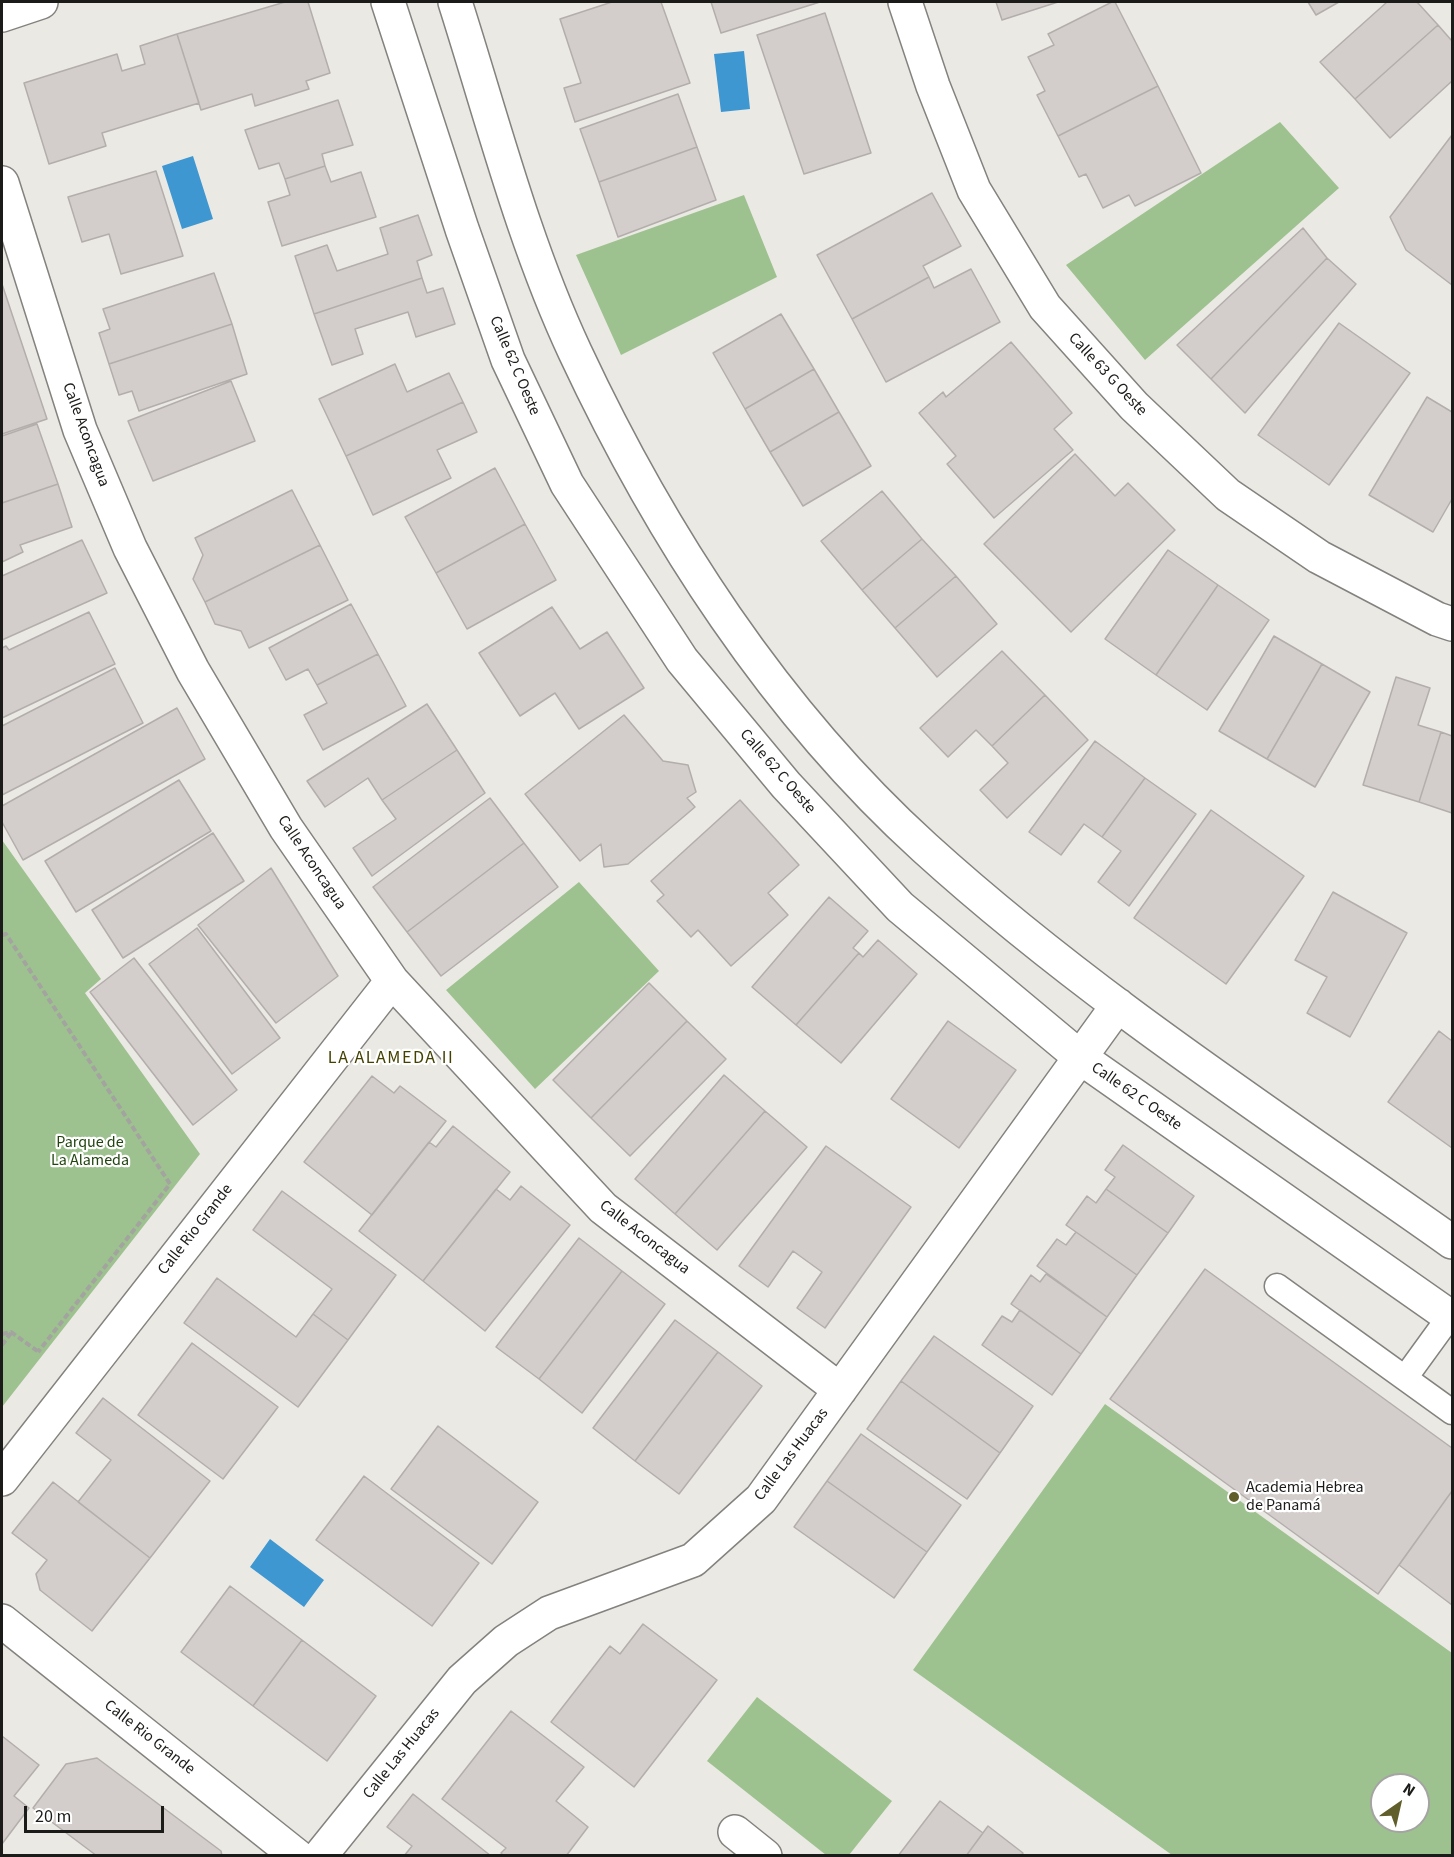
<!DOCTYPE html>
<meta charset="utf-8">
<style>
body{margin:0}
#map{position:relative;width:1454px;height:1857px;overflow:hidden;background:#eae9e4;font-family:"Source Sans 3",sans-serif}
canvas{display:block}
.frame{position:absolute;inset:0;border:3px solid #1b1b19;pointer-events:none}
.north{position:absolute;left:1370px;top:1773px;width:60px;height:60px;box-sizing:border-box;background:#fff;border:2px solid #a4a4a3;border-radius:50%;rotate:34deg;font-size:16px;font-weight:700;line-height:24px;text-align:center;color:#1b1b19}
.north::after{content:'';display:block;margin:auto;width:21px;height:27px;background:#605e2b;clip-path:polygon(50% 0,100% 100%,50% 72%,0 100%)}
.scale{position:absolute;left:24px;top:1806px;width:140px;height:27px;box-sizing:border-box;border:3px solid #1b1b19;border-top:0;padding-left:8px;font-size:18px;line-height:21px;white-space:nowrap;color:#1b1b19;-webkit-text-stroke:4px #fff;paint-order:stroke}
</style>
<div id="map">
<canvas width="1454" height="1857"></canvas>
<div class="frame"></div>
<div class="north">N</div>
<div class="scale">20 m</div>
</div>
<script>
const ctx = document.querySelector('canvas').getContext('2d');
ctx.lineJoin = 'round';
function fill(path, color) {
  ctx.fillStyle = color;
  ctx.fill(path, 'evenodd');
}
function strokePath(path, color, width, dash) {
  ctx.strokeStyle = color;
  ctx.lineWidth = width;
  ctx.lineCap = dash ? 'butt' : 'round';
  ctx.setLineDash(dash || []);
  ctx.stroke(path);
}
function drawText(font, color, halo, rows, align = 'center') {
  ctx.font = font + ' "Source Sans 3",sans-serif';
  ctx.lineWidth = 4.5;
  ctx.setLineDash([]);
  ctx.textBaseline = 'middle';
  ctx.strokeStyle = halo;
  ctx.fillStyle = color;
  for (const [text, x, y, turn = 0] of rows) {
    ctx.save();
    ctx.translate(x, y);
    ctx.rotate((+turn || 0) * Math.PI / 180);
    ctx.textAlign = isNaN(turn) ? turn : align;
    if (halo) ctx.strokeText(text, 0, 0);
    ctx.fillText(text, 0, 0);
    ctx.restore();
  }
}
const green = new Path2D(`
 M1280,122L1339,188L1145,360L1066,265Z
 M744,195L777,277L621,355L576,255Z
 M2,840L101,979L85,993L200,1154L2,1407Z
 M579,882L659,971L535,1089L446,990Z
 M1105,1404L1452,1653V1855H1172L913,1670ZM1382,1785H1418V1821H1382Z
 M757,1697L892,1801L849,1855H826L707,1761Z`);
const water = new Path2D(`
 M744,51L750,109L721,112L714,54Z
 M193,156L213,219L182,229L162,166Z
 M270,1539L324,1580L304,1607L250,1567Z`);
const building = new Path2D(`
 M285,2H308L330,73L306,81L309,89L255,106L252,94L201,110L177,34Z
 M612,2H661L690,83L575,122L564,88L581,83L560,19Z
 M711,2H820L721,33Z
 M996,2H1058L1002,20Z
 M1112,2H1115L1158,86L1058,136L1037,95L1045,91L1028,57L1054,45L1048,34Z
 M1308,2H1339L1316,15Z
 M1387,2H1417L1438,25L1355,99L1320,62Z
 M825,13L871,153L804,174L757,35Z
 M1438,25L1452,41V81L1390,138L1355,99Z
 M177,34L199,103L102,133L106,146L49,164L24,83L117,54L122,71L145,64L140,46Z
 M1158,86L1201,173L1135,206L1129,195L1103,208L1086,174L1079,177L1058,136Z
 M678,94L697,147L599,182L580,129Z
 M338,100L353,145L322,154L325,166L285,179L279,163L259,169L245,130Z
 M1452,135V285L1406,250L1390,217Z
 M697,147L716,200L618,237L599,182Z
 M325,166L331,182L361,172L376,217L282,246L268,202L290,195L285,179Z
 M156,171L183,256L121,274L109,234L82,242L68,197Z
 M932,193L961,246L923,266L929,277L852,319L817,255Z
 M418,215L432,255L417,261L422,278L314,314L295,256L327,245L337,271L388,254L380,228Z
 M1303,228L1327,258L1211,379L1177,345Z
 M1327,258L1356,284L1245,413L1211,379Z
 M971,269L1000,322L886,382L852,319L929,277L934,288Z
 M214,273L232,324L109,364L99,333L110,329L103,309Z
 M422,278L427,293L443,288L455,324L416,337L408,312L355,329L363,354L332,365L314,314Z
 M2,284L47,419L2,434Z
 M781,314L814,369L745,409L713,353Z
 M1339,323L1410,373L1329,485L1258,435Z
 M232,324L247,374L139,411L132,391L119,395L109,364Z
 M1011,342L1072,413L1054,429L1073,450L994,518L947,464L956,456L919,413L943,392L946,397Z
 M395,364L407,392L449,373L463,402L346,456L319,399Z
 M814,369L839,412L770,452L745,409Z
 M231,381L255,441L153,481L128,421Z
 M1427,397L1452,412V499L1433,532L1369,495Z
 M463,402L477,432L437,450L451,478L373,515L346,456Z
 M839,412L871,466L803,506L770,452Z
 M37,424L58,484L2,503V436Z
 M1075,454L1115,496L1128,483L1175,530L1071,632L984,544Z
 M495,468L525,524L436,573L405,517Z
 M58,484L72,527L20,545L23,552L2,562V503Z
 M292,490L320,545L205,602L193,579L203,555L195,538Z
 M882,491L922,539L862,590L821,541Z
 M525,524L556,580L467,629L436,573Z
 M922,539L956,576L895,628L862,590Z
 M82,540L107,593L2,640V576Z
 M320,545L348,600L249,648L241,631L215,624L205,602Z
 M1168,550L1218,585L1156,675L1105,639Z
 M956,576L997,624L937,677L895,628Z
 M1218,585L1269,620L1207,710L1156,675Z
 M351,604L378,654L317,685L308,669L286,680L269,648Z
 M552,607L580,649L607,632L644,688L579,729L555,693L520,716L479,653Z
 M89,612L115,664L2,718V648L6,646L9,650Z
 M1274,636L1322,664L1267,759L1219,731Z
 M1002,651L1045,695L992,746L976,730L948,757L920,728Z
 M378,654L406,706L323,750L304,715L327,703L317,685Z
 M1322,664L1370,692L1315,787L1267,759Z
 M115,668L143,723L2,795V726Z
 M1396,677L1430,688L1418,725L1441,732L1419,802L1363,785Z
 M1045,695L1088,740L1007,818L980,790L1008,763L992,746Z
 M427,704L457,750L382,800L368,778L325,807L307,781Z
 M177,708L205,759L23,860L2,822V806Z
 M624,715L663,761L688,765L696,792L687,798L695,807L628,864L604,867L601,844L580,861L525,794Z
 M1441,732L1452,736V813L1419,802Z
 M1095,741L1145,778L1102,837L1084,824L1061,855L1029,832Z
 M457,750L485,793L372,876L353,848L396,819L382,800Z
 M1145,778L1196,814L1129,906L1098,882L1121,851L1102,837Z
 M179,780L211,831L76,912L45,861Z
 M490,798L524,843L407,932L373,887Z
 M740,800L799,865L768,893L788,915L731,966L698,930L691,937L657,901L664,895L651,881Z
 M1211,810L1304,876L1226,984L1134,918Z
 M213,833L244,881L123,958L92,910Z
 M524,843L558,887L441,976L407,932Z
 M271,868L338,976L276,1023L198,925Z
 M1333,892L1407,933L1350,1037L1307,1013L1327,977L1295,960Z
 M829,897L868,931L853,948L859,953L796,1025L752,987Z
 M197,928L280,1038L232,1074L149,964Z
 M878,940L917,974L841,1063L796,1025L859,953L863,957Z
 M134,958L237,1090L193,1125L90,992Z
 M649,983L687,1021L591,1118L553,1080Z
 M687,1021L726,1059L630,1156L591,1118Z
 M948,1021L1016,1070L959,1148L891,1099Z
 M1439,1031L1452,1041V1148L1388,1102Z
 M724,1075L765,1111L675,1214L635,1179Z
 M372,1076L394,1093L400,1086L446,1121L372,1215L304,1162Z
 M765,1111L807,1147L717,1250L675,1214Z
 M453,1126L510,1172L423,1281L359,1231L429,1142L436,1147Z
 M1123,1145L1194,1196L1168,1233L1106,1189L1115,1177L1105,1170Z
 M826,1146L911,1207L825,1328L797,1308L822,1272L793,1251L768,1287L739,1266Z
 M521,1186L570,1225L485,1331L423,1281L496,1189L510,1200Z
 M1106,1189L1168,1233L1137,1275L1066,1225L1087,1196L1096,1203Z
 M282,1191L396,1275L348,1340L313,1314L332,1289L253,1230Z
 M1076,1232L1137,1275L1107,1317L1037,1266L1057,1239L1066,1245Z
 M579,1238L622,1271L539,1379L496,1347Z
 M1205,1269L1452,1448V1491L1378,1594L1110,1399Z
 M622,1271L665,1304L582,1413L539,1379Z
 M1046,1274L1107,1317L1081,1354L1011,1304L1031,1275L1040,1282Z
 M217,1278L296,1337L313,1314L348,1340L298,1407L184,1323Z
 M1020,1310L1081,1354L1052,1395L982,1345L1002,1316L1012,1322Z
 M675,1320L718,1352L635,1461L593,1428Z
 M934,1336L1033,1406L1000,1453L901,1381Z
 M192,1343L278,1407L223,1479L138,1415Z
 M718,1352L762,1386L679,1494L635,1461Z
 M901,1381L1000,1453L967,1499L867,1429Z
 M103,1398L210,1481L150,1558L78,1502L111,1460L76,1433Z
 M438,1426L538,1502L492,1564L391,1489Z
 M861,1434L961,1505L927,1552L827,1481Z
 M364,1476L479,1563L432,1626L316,1540Z
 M827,1481L927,1552L894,1598L794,1527Z
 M53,1482L150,1558L92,1631L40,1590L36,1574L47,1560L12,1533Z
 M1452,1491V1605L1399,1565Z
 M230,1586L302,1640L253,1706L181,1652Z
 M643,1624L717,1680L634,1787L551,1722L610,1646L620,1654Z
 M302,1640L376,1696L327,1761L253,1706Z
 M511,1711L584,1767L556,1801L588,1827L566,1856H504L501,1853L506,1848L442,1799Z
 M2,1736L39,1765L14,1796L29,1808L2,1844Z
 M97,1758L221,1851L222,1856H97L33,1808L66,1764Z
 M413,1794L491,1856H404L412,1846L387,1827Z
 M940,1801L983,1833L966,1856H898Z
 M988,1826L1023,1853L1021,1856H966Z`);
const path = new Path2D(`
 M2,935L6,934L170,1184L38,1352
 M2,1334L11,1332L40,1353
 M2,1345L11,1333`);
const lane = new Path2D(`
 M1277,1286L1452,1412
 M1405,1378L1450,1316`);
const street = new Path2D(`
 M388,2L462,229L508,360L567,484L682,660L786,785L900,907L1081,1058L1452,1318
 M455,2C492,118 523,241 575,352C660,534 775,712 925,848C1087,995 1274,1116 1452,1242
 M905,2L933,86L974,190L1045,307L1134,406L1228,495L1319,557L1437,619L1452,624
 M2,15L41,2
 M2,183L80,430L130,548L193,671L286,828L392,981L603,1208L840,1390
 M2,1479L392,981
 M2,1621L297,1856
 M735,1832L765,1856
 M320,1856L462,1680L506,1641L549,1613L693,1560L761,1499L1118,1005`);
const markers = [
 [1234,1497,6,"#605e2b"]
];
const streetNames = [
 ["Calle 62 C Oeste",514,366,67],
 ["Calle 63 G Oeste",1107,375,47],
 ["Calle Aconcagua",85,435,70],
 ["Calle 62 C Oeste",777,772,49],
 ["Calle Aconcagua",311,863,56],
 ["Calle 62 C Oeste",1136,1097,35],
 ["Calle Rio Grande",196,1230,-52],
 ["Calle Aconcagua",644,1238,38],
 ["Calle Las Huacas",792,1455,-53],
 ["Calle Rio Grande",149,1738,38],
 ["Calle Las Huacas",402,1754,-51]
];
const parkNames = [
 ["Parque de",90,1143],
 ["La Alameda",90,1161]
];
const poiNames = [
 ["Academia Hebrea",1246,1488],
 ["de Panamá",1246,1506]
];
const neighbourhoodNames = [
 ["LA ALAMEDA II",391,1059]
];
fill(green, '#9ec28f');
fill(water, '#3e97d0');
fill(building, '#d3cecb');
strokePath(building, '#b3aeac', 1.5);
strokePath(lane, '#84827e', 27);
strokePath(street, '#84827e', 36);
strokePath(path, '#a3a39f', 4, [6, 3]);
strokePath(lane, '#fff', 24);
strokePath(street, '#fff', 33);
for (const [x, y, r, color] of markers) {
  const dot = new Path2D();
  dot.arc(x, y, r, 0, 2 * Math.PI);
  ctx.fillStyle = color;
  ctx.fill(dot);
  strokePath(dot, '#fff', 2);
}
drawText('16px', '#1b1b19', '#fff', streetNames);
drawText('16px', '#224510', '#fff', parkNames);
drawText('16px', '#1b1b19', '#fff', poiNames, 'left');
ctx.letterSpacing = '1.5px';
drawText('18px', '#444100', '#fff', neighbourhoodNames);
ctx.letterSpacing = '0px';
</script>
